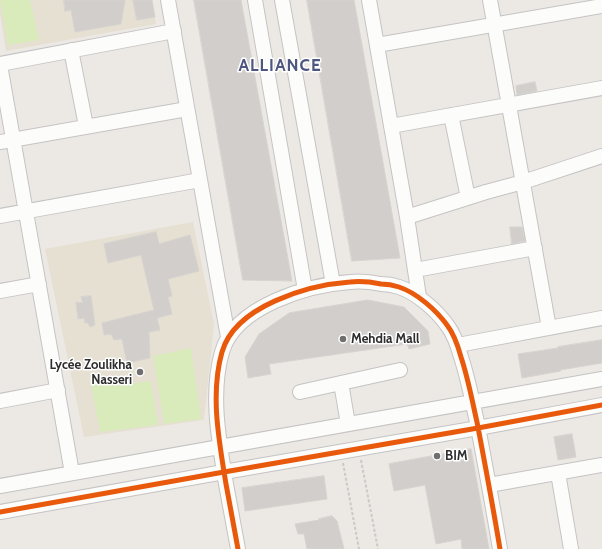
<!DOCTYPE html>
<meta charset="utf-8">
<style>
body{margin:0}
canvas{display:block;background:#ece8e4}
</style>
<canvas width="602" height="549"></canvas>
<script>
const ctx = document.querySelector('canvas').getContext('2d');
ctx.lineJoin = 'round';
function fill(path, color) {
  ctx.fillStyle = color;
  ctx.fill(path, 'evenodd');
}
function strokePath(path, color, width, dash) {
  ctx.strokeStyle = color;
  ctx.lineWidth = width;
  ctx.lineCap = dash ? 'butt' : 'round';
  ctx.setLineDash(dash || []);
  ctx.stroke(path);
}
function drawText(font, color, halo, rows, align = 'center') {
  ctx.font = font + ' Cabin,sans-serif';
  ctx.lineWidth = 3;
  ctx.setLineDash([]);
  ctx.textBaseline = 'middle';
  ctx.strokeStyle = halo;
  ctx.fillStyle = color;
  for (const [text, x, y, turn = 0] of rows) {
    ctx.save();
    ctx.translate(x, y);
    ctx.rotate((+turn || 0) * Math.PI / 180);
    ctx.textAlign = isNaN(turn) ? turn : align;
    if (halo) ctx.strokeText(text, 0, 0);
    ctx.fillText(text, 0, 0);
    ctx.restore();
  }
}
const education = new Path2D(`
 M0,0H152L156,24L6,51L0,14Z
 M193,222L214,324L204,420L84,437L45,249Z`);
const pitch = new Path2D(`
 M0,0H30L39,40L8,45Z
 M191,348L201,419L164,424L153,356Z
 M121,379L122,385L151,381L158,425L100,432L91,384Z`);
const building = new Path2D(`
 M64,0H125L121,24L75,32L71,10L65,11Z
 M133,0H152L155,17L137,20Z
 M194,0H241L292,281L243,280Z
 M307,0H354L400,258L352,261Z
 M535,82L537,91L517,95L516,86Z
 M510,227H522L525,241L512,244Z
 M156,232L159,244L190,235L199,271L168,279L172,296L168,297L172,314L157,318L160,330L149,332L150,358L127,363L122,339L114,340L111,334L104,335L102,323L154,310L141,255L108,263L104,244Z
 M91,296L95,325L90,327L88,323H85L84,318L78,319L76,302L83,303L81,297Z
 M368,300L404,307L428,331L430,344L409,349L407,344L269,364L271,374L248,378L245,357L259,334L289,313Z
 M602,340V363L560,370L561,371L522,378L518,354L558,348V347Z
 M572,434L576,457L558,460L554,437Z
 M471,449L489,549H462L461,539L436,544L425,485L394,491L389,464Z
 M324,476L327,499L245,511L242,488Z
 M332,516L337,521L344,549H307L304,534H298L295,524L319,520V519Z`);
const path = new Path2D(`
 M361,460L378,549
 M343,463L359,549`);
const minor = new Path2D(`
 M168,0L228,337
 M255,0L305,290
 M282,0L333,284
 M369,0L407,217L419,297
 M490,0L549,328
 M377,45L602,6
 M71,50L86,126
 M0,64L174,31
 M0,65L72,473
 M451,115L468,198
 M391,126L602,88
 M0,142L187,109
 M0,216L200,180
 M407,217L486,192L523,182L602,156
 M415,270L535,248
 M0,291L39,284
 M458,345L602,318
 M341,383L348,424
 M300,392L400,370
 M0,401L58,390
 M558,473L571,549
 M489,485L602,465
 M0,486L602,379
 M0,512L224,472L478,428L602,405
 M238,549C234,527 230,505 226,484C219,441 210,394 222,352C235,306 308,285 350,282C360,281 371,282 381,284C387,284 393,285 399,287C417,293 436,310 447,325C454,334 458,346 461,357C468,378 472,400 477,422C485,464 493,507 500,549`);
const cycleway = new Path2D(`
 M0,512L224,472L478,428L602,405
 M238,549C234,527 230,505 226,484C219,441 210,394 222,352C235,306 308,285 350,282C360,281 371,282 381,284C387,284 393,285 399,287C417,293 436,310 447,325C454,334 458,346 461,357C468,378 472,400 477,422C485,464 493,507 500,549`);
const markers = [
 [343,339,4,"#706f6e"],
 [140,372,4,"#706f6e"],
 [437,456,4,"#706f6e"]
];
const poiNames = [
 ["Mehdia Mall",351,339],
 ["Lycée Zoulikha",132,365,"right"],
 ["Nasseri",132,380,"right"],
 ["BIM",445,456]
];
const districtNames = [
 ["ALLIANCE",280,66]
];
fill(education, '#e6e0d3');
fill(pitch, '#d9eabb');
fill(building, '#d1cecb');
strokePath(building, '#d7d4d0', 1);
strokePath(minor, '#c5c4c5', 16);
strokePath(path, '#c9c9c8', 2, [3, 2]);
strokePath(minor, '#fcfcfb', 14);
strokePath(cycleway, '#e8590c', 5);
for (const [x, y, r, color] of markers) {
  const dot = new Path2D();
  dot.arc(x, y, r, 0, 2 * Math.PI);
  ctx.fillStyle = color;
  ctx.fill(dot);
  strokePath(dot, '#fff', 1.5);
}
drawText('bold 13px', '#2e2e2e', '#fff', poiNames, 'left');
ctx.letterSpacing = '1px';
drawText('bold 17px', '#4d5680', '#fff', districtNames);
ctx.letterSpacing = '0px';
</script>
